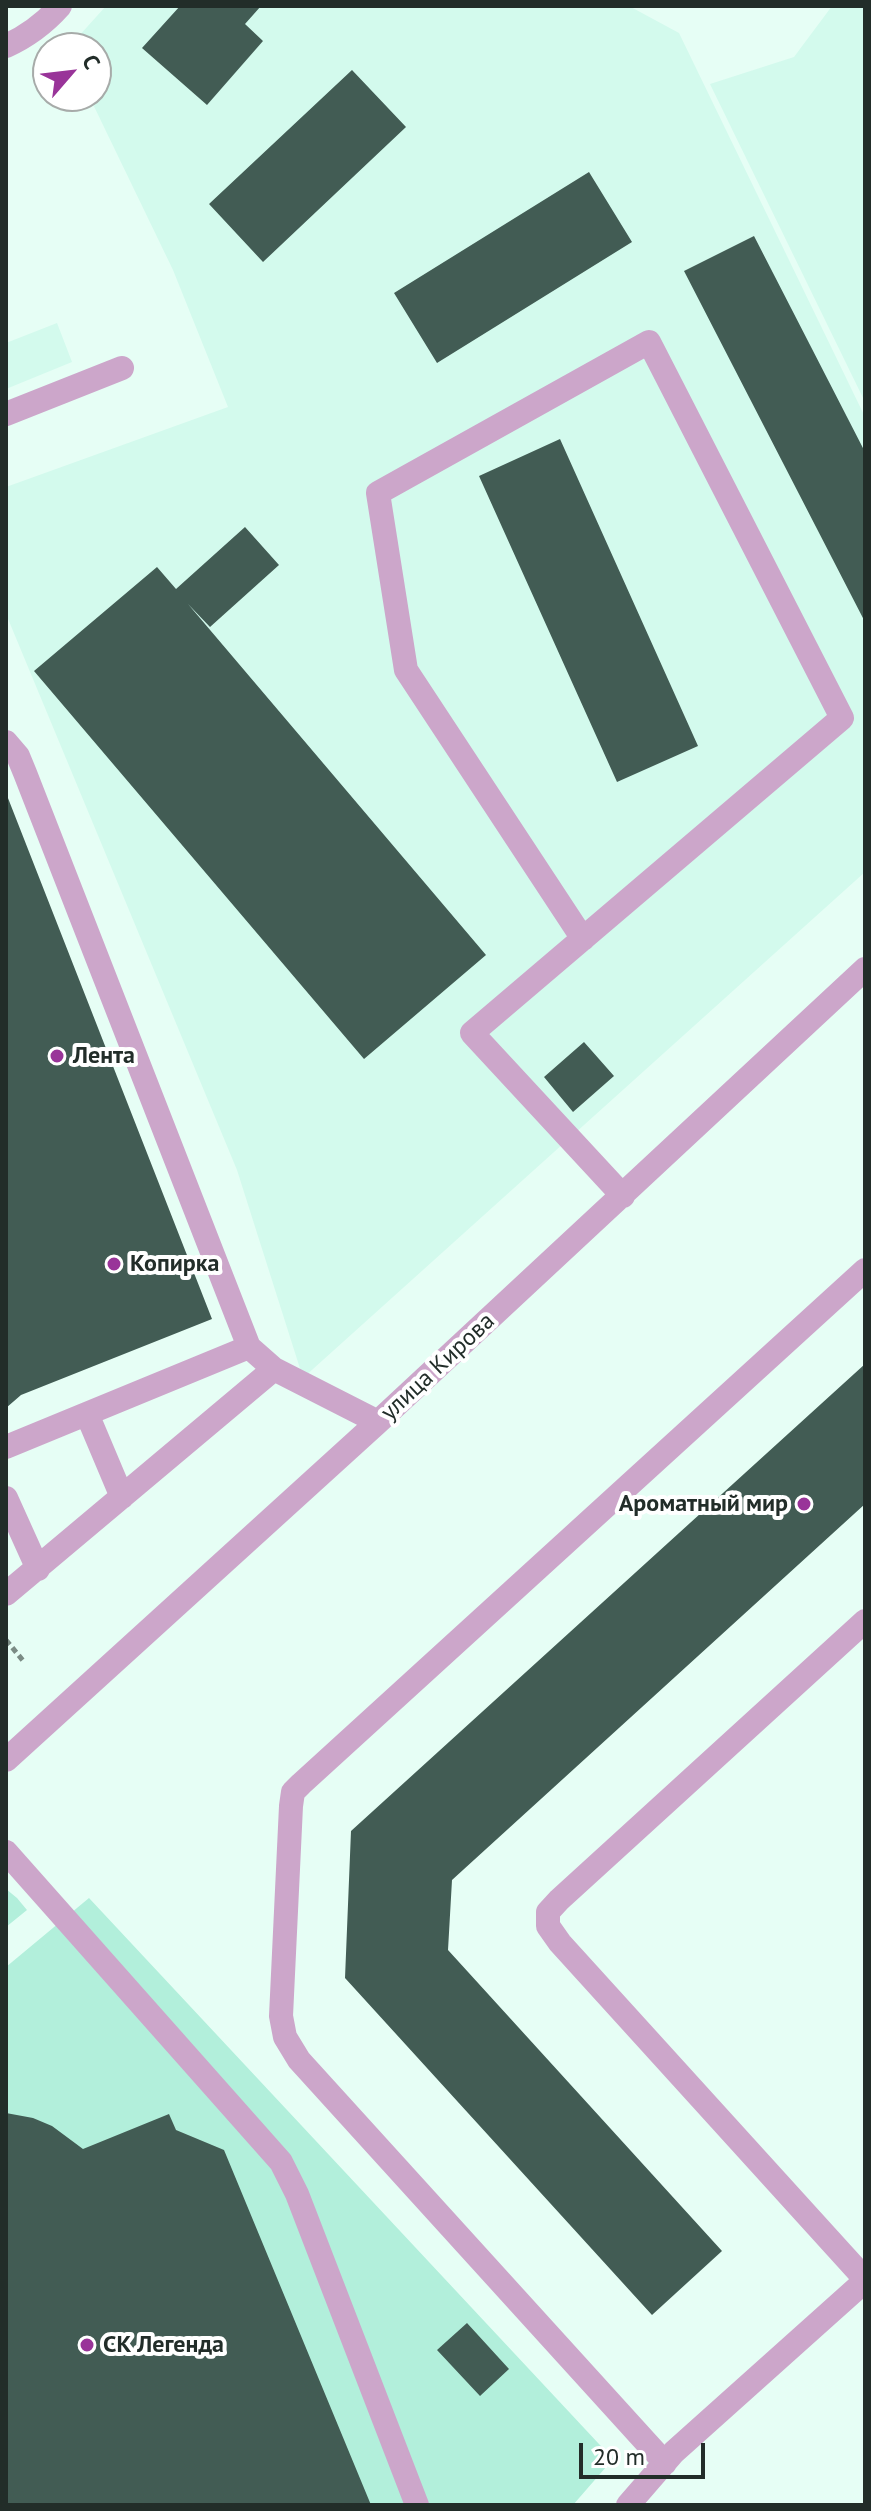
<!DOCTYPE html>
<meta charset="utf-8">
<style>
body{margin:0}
#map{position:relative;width:871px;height:2511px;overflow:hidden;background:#e6fef5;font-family:"PT Sans",sans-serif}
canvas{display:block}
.frame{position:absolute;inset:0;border:8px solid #222d29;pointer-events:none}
.north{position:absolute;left:32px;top:32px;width:80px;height:80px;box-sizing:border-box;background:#fff;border:2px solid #a7aba9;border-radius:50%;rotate:62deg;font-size:22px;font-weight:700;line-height:32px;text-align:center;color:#222d29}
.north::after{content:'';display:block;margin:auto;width:28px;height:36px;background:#993499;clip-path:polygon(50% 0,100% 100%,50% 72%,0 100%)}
.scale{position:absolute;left:579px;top:2443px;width:126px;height:36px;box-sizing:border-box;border:4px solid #222d29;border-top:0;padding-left:10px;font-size:24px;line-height:28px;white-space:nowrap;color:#222d29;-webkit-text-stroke:6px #fff;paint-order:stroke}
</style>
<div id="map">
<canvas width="871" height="2511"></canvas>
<div class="frame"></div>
<div class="north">С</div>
<div class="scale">20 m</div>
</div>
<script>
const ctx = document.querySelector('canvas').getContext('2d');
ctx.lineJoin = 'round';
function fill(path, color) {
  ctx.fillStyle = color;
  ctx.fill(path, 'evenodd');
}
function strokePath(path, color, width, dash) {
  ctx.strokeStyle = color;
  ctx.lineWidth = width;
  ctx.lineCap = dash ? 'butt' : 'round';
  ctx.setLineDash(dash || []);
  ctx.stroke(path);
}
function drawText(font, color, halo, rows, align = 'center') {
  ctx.font = font + ' "PT Sans",sans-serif';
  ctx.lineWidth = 8;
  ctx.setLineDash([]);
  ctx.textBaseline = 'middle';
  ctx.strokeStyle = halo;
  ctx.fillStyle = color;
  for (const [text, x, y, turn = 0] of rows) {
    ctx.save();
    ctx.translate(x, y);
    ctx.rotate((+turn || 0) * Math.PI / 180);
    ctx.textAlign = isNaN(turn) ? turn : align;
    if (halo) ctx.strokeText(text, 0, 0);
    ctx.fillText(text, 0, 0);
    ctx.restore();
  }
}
const built = new Path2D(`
 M106,6H629L679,33L865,417V872L303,1378L237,1170L6,614V487L228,407L173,270L89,96H96V48H68Z
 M832,6H865V402L710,84L794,57Z
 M57,323L72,362L6,389V343Z`);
const green = new Path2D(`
 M6,1889L17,1898L27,1910L6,1927Z
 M89,1898L613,2459L573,2505H6V1967Z`);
const building = new Path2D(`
 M180,6H261L245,24L263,41L207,105L142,48Z
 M352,70L406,127L263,262L209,204Z
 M589,172L632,242L437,363L394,293Z
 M754,236L865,452V622L684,271Z
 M560,439L698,746L617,782L479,476Z
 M245,527L279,565L210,627L188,604L486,955L364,1059L34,671L157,567L176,589Z
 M6,793L212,1319L21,1395L6,1408Z
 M584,1042L614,1076L573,1112L544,1077Z
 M865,1364V1504L452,1880L448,1950L722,2251L652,2315L345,1978L351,1831Z
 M6,2113L33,2118L52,2126L83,2149L169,2114L176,2130L224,2150L371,2505H6Z
 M467,2323L509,2369L480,2396L437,2350Z`);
const path = new Path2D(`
 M6,1640L25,1663`);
const minor = new Path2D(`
 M6,46C28,36 44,24 60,6
 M6,414L122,368
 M6,742L18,756L25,773L249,1347
 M583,939L406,670L378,493L649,342L842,718L472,1033L623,1196
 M87,1414L122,1497
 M6,1447L249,1347L274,1369L378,1422
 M6,1498L38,1569
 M6,1594L274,1369
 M865,1621L559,1900L548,1912V1926L560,1943L865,2279
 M6,1760L378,1422L865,969
 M6,1852L281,2162L297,2194L417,2505
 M665,2463L299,2060L285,2037L281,2016L291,1806L293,1792L301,1784L865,1270
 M628,2505L674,2452L865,2281`);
const markers = [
 [57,1056,8,"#993499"],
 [114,1264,8,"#993499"],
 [804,1504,8,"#993499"],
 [87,2345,8,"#993499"]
];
const poiNames = [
 ["Лента",73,1056],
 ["Копирка",130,1264],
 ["Ароматный мир",788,1504,"right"],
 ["СК Легенда",103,2345]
];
const streetNames = [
 ["улица Кирова",438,1367,-43]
];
fill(built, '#d3faed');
fill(green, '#b2efdb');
fill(building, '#425c54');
strokePath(path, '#7b8c85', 5, [6, 4]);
strokePath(minor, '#cca6ca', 24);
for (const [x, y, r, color] of markers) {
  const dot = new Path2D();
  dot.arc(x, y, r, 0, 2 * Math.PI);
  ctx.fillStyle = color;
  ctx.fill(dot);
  strokePath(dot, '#fff', 3);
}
drawText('bold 24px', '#222d29', '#fff', poiNames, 'left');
drawText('24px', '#222d29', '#fff', streetNames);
</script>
